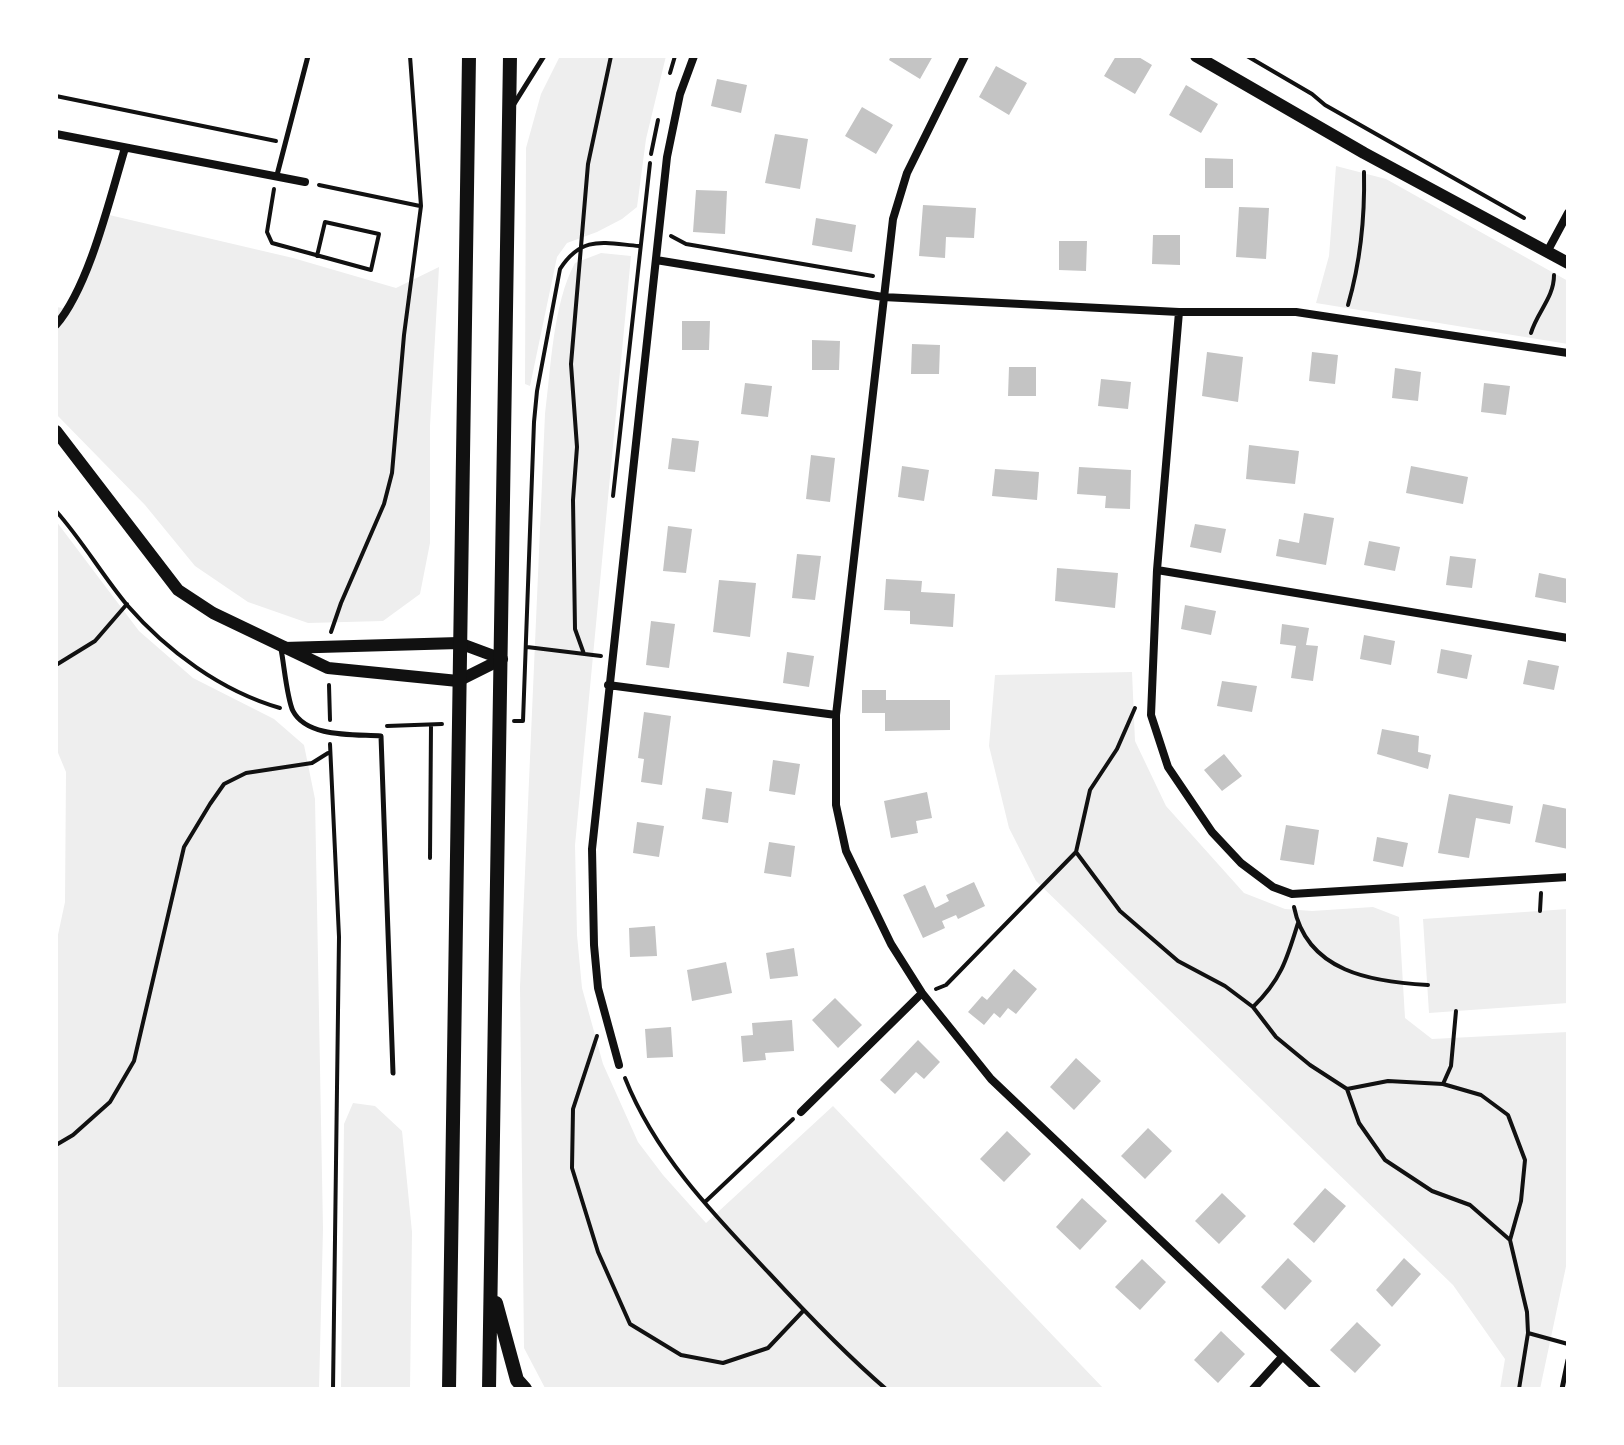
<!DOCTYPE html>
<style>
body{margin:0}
#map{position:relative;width:1624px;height:1445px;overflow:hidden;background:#fff;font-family:Commissioner,sans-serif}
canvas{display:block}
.frame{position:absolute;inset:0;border:58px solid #fff;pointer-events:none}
</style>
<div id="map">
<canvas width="1624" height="1445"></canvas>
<div class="frame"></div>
</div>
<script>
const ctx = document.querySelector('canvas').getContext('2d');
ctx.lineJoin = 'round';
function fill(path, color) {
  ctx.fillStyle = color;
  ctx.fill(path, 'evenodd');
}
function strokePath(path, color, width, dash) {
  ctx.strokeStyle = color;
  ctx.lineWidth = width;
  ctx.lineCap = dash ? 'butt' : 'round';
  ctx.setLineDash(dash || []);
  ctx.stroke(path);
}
const green = new Path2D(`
 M560,56H666L646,139L637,207L622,219L597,232L567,243L557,257L530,386L525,384L526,148L541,94Z
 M1336,166L1386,179L1568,281V344L1316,303L1329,256Z
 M105,214L293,258L396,288L439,267L430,426V543L420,594L383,621L308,623L248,602L195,566L145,505L56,414V307L69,309Z
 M601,253L631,256L575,845L577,935L582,988L603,1064L638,1142L663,1175L706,1223L833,1106L1104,1389H550L545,1388L524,1348L520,987L545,414C551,368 553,303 575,263Z
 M56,521L139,631L193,678L274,719L304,745L315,799L323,1229L319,1389H56V944L65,902L66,772L56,748Z
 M1132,672L1135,741L1166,806L1244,893L1285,909L1312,911L1373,907L1399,917L1405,1018L1432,1039L1568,1032V1257L1540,1389H1500L1505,1359L1453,1285L1036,881L1009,828L989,746L995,675Z
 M1568,909V1003L1429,1013L1423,919Z
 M353,1103L375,1106L402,1131L412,1232L410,1389H341L344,1124Z`);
const building = new Path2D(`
 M891,56H933L920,79L889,60Z
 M1116,56H1137L1152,65L1135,94L1104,76Z
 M996,66L1027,83L1009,115L979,97Z
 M717,79L747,85L741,113L711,106Z
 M1186,85L1218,104L1201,133L1169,115Z
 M862,107L893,125L876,154L845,136Z
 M775,134L808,139L800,189L765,183Z
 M1205,158L1233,159V188H1205Z
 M696,190L727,191L725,234L693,232Z
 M923,205L976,208L974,238L946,237L945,258L919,256Z
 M1239,207L1269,208L1266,259L1236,257Z
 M816,218L856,225L852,252L812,245Z
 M1153,235H1180V265L1152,264Z
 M1059,241H1087L1086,271L1059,270Z
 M682,321H710L709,350H682Z
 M812,340L840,341L839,370H812Z
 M912,344L940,345L939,374H911Z
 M1207,352L1243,357L1238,402L1202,396Z
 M1312,352L1338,355L1335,384L1309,381Z
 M1009,367H1036V396H1008Z
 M1395,368L1421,372L1418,401L1392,398Z
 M1101,379L1131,382L1128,409L1098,406Z
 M745,383L772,386L768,417L741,414Z
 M1484,383L1510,386L1506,415L1481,412Z
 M672,438L699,441L695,472L668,469Z
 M1249,445L1299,451L1295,484L1246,479Z
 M811,455L835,458L830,502L806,499Z
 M902,466L929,470L924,501L898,497Z
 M1411,466L1468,477L1463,504L1406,493Z
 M1079,467L1131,470L1130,509L1105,508L1106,496L1077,494Z
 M995,469L1039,472L1037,500L992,496Z
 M1304,513L1334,518L1326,565L1276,556L1279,539L1299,543Z
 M1195,524L1226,529L1221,553L1190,547Z
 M668,526L692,529L686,573L663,571Z
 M1369,541L1400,547L1395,571L1364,565Z
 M797,554L821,556L815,600L792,598Z
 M1450,556L1476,559L1472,588L1446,585Z
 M1057,568L1118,573L1115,608L1055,601Z
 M1539,573L1568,579L1566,603L1535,597Z
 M886,579L922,581L921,592L955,594L953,627L910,624V611L884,610Z
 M719,580L756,583L750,637L713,632Z
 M1185,605L1216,611L1211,635L1181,629Z
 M651,621L675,624L669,668L646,665Z
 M1282,624L1309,628L1306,645L1318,646L1313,681L1291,678L1296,646L1280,644Z
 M1364,635L1395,641L1391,665L1360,659Z
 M1441,649L1472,655L1467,679L1437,673Z
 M787,652L814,656L809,687L783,683Z
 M1528,660L1559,666L1554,690L1523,684Z
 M1222,681L1257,686L1252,712L1217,706Z
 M862,690H886V700H950V730L885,731V713H862Z
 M644,712L671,716L662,785L641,782L644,759L638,758Z
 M1382,729L1419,736L1418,752L1431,755L1428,769L1377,754Z
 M1224,754L1242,776L1222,791L1204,770Z
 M773,760L800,764L795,795L769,791Z
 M706,788L732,792L728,823L702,819Z
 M927,792L932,818L916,821L918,833L891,838L884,801Z
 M1449,794L1513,806L1510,824L1476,818L1469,858L1438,853Z
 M1543,804L1568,809V849L1535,842Z
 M637,822L664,826L659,857L633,853Z
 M1286,825L1319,830L1314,865L1280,860Z
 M1377,837L1408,843L1403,867L1373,861Z
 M769,842L795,846L791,877L764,873Z
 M974,882L985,906L958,919L956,915L942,921L945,928L923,938L903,895L925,885L935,908L949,901L946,895Z
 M655,926L657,956L630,957L629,928Z
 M794,948L798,976L770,979L766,953Z
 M726,962L732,993L692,1001L687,970Z
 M1014,969L1037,989L1016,1014L1008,1008L1000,1018L994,1013L984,1025L968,1012L982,996L987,1000Z
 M835,998L862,1025L838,1048L812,1020Z
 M792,1020L794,1051L765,1053L766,1060L743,1062L741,1036L753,1035L752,1023Z
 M671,1027L673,1057L647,1058L645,1029Z
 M918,1040L940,1062L924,1079L916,1072L895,1094L880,1080Z
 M1076,1058L1101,1081L1074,1110L1050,1087Z
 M1148,1128L1172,1151L1145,1179L1121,1156Z
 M1007,1131L1031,1154L1004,1182L980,1159Z
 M1325,1188L1346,1206L1314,1243L1293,1224Z
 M1222,1193L1246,1216L1219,1244L1195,1221Z
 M1082,1198L1107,1221L1080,1250L1056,1227Z
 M1288,1258L1312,1281L1285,1310L1261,1287Z
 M1404,1258L1421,1274L1392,1307L1376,1290Z
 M1142,1259L1166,1282L1140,1310L1115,1287Z
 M1357,1322L1381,1345L1355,1373L1330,1350Z
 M1221,1331L1245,1354L1218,1383L1194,1360Z`);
const path = new Path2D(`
 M1247,56L1312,94L1325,105L1524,218
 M670,73L675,56
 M56,96L276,141
 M651,154L658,120
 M319,185L420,206
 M274,189L267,232L272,243L371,270L379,234L325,222L317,256
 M671,236L686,244L873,276
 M1348,305C1361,260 1365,219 1364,172
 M1531,333C1537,312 1554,298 1554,275
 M613,496L650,163
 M56,511C82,540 102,575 127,605C167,651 221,691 280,708
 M331,632L341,603L384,504L392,473L404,335L421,206L410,56
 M527,647L601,656
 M584,654L575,629L573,500L577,447L571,364L588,164L611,56
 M56,665L95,641L127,604
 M329,685L330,720
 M1135,708L1117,749L1090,790L1076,852L1120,911L1178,961L1225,986L1253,1007L1276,1037L1310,1065L1347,1089L1359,1123L1385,1160L1432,1191L1470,1205L1510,1240
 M514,721H523L534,422L537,391L560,269C582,235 603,243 639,246
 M387,726L442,724
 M330,744L339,937L333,1389
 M430,858L431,725
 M1294,907C1307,972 1372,982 1428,985
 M1540,911L1541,893
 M936,989L946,985L1076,852
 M1253,1007C1281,980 1287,959 1298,923
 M597,1036L573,1109L572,1168L598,1252L630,1324L681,1355L723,1363L768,1348L804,1310
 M625,1078C655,1154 713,1214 769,1273C806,1313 844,1353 886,1389
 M1443,1084L1451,1066L1456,1011
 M1347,1089L1388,1081L1443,1084L1481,1095L1508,1115L1525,1160L1521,1201L1510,1240L1527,1312L1528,1333L1519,1389
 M56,1145L73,1135L110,1102L134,1061L184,847L210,804L224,784L246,773L312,763L328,753
 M705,1202L793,1119
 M1528,1333L1568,1344`);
const service = new Path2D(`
 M514,104L544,56
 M277,175L308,56
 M281,649C284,664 287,699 293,711C307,738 355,734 381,736L393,1073
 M1562,1389L1568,1360`);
const minor = new Path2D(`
 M965,56L907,173L893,219L836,715V805L846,851L891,944L922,993L991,1079L1317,1389
 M56,134L305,182
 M1547,252L1568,213
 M656,260L883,297L1179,312H1296L1568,353
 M1179,312L1157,570L1151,715L1168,767L1212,832L1241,863L1273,887L1292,894L1568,877
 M56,325C89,287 110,198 125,148
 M1157,570L1568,638
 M608,685L836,715
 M619,1065L598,988L594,945L592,849L667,157L680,94L694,56
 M801,1112L922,993
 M1253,1389L1282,1357`);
const tertiary = new Path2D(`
 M1196,56L1364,153L1568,263
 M56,431L178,590L213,613L328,668L458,681L502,659
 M284,648L459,643L502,659`);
const secondary = new Path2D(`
 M496,1303L517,1380L525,1389
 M449,1389L469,56
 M489,1389L510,56`);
fill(green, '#eee');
fill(building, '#c4c4c4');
strokePath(path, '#111', 4);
strokePath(service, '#111', 5);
strokePath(minor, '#111', 8);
strokePath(tertiary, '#111', 12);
strokePath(secondary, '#111', 14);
</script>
